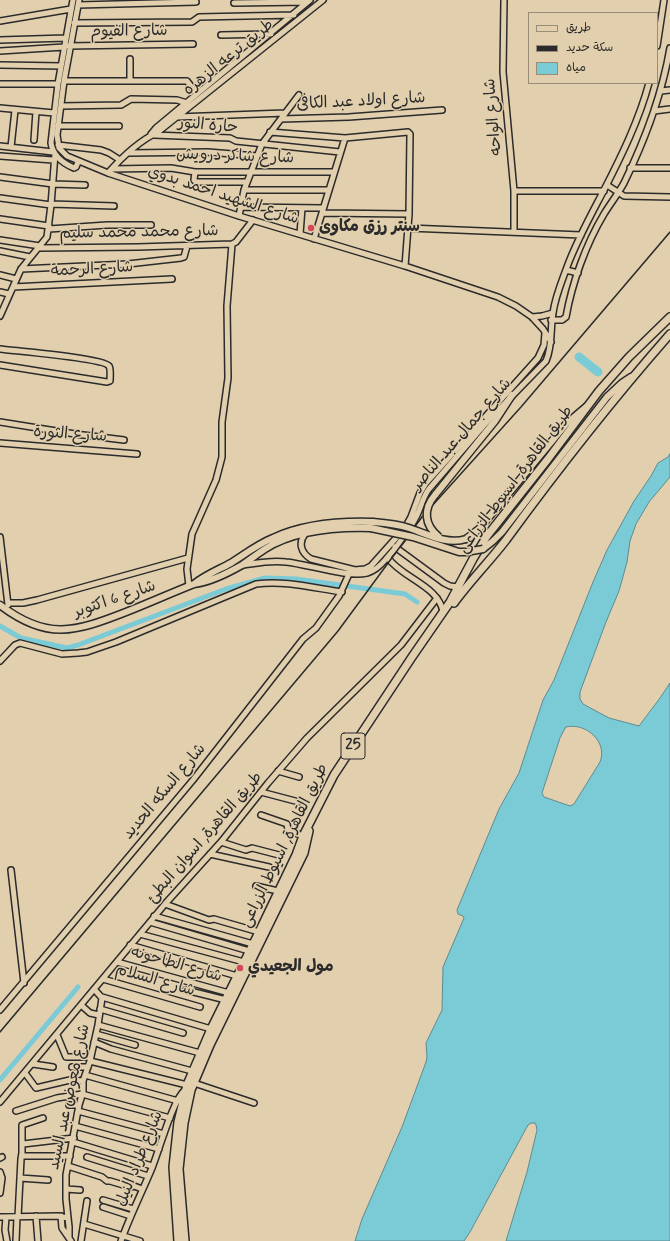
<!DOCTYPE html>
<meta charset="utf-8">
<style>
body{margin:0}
#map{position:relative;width:670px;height:1241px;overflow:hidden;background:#e1cfad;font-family:Mynerve,"Playpen Sans Arabic",sans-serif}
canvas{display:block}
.legend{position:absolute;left:528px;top:12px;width:130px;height:72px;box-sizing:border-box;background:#e1cfad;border:1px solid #988d79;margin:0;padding:5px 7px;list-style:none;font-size:12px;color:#2b2b2b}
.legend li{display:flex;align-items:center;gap:8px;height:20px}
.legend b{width:20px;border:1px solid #988d79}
</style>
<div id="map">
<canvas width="670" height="1241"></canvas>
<ul class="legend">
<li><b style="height:5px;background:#e1cfad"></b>طريق</li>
<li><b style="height:5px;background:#2b2b2b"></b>سكة حديد</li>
<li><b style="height:11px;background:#7bcbd7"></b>مياه</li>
</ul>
</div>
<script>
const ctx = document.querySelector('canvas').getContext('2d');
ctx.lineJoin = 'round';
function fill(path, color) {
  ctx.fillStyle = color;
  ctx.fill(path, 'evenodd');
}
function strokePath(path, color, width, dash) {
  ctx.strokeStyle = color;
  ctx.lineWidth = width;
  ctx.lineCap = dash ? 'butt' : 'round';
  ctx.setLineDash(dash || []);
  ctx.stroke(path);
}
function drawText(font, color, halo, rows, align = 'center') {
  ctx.font = font + ' Mynerve,"Playpen Sans Arabic",sans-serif';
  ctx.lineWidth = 3;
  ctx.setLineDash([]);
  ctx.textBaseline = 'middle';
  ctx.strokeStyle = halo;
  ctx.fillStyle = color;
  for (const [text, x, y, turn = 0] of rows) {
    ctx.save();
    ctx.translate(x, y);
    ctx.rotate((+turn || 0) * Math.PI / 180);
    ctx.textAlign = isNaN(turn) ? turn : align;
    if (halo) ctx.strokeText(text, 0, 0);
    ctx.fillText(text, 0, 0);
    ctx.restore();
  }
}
const water = new Path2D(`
 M670,454V477L649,502L636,524L630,541L627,562L619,591L606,622L580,692V699L583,704L609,718L639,726L660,698L670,683V1241H506L527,1172L537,1130L536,1125L535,1123H531L528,1125L470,1232L464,1241H355L362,1219L402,1127L426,1062L427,1057L426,1043L442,1010L443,967L464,918L463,916L458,914L457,910L499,809L519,773L543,700L554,680L593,582L607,550L634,501L651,476L658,463L668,457ZM566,727C586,722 608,742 600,762L574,804L570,806L544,797L542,793L560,738Z`);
const canal = new Path2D(`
 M0,626L21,638L67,648L78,645L226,589L265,578L296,579L405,594L417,602
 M0,1080L78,987`);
const river = new Path2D(`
 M579,357L598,372`);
const minor = new Path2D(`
 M73,0L58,84L51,143C53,156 62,163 74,168L76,167L78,162
 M79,0L64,81L57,135L59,148L67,156L108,173L239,216L405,266L498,297L516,306L532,317L543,329L551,342
 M504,0L503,72L514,191V231
 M234,3L308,2
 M78,5L196,2
 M0,21L71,9
 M74,23L192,22L199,17L294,15
 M221,35L271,34
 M0,40L66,38
 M68,46L193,44
 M657,46L664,0
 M0,51L64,47
 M0,65L61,66
 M64,81H187L197,94
 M130,81V59
 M0,84H58
 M661,91L670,90
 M61,106L121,105L131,99L177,100L187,103
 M0,108L54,113
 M654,111L670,109
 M177,117L285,113
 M281,119L349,117L442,110
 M58,126H119
 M270,132L345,138L408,132L410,134L409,214L405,266
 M151,134L156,128L310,0
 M154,135L230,138L236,141L340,152
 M34,140L36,112
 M58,145L101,150L109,153L120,160
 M0,146L53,152
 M11,147L15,110
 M129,153L208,152L257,156
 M0,156L53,160
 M630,168H670
 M112,169L171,168L195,172H334
 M195,172L194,180L196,182H247
 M108,173C122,157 139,141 158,132L323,0
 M0,177L53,184L85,185
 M607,185L624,196L670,197
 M244,190H329
 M514,191H604
 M0,198L51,205
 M51,204L114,206
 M241,207L323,208
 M322,213L409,214
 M239,216L244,190L262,144L299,95
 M0,219L49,226
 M409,228L581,235
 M49,229L107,225H151
 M300,234L302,208
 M314,239L345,138
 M0,240L40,246
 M39,248L138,247L232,244L236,242L253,220
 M0,251L30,257
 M21,269L128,264L181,258L184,257L187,246
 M566,270L578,273
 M0,275L16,279
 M13,287L172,279
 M0,292L9,294
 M0,316L21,269L47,237L51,205L55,154
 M532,317L542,316L553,313
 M551,320H562L566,317C572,283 586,244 604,214C610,204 618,194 624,183C645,140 662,95 670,48
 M0,349C15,351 103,358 109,366C111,369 110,377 110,381L107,382L0,365
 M0,422L75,434L124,440
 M0,443L137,454
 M305,534C298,543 301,553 311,559L355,570L365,569L371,566L405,528L411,517L420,493L426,483L538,358L544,345L545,333
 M0,537L8,605
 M395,547L444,583L450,586L458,587
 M388,558C402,578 439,586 443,612
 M243,565C257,563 271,560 286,562C307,564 349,578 367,573C375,571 381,565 386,559C396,548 408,532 415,519C421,509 422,498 429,489L484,425L546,361C553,345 550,329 553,313C555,297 562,281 567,267C577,240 591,215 604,190C622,155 639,120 649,83
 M189,586L187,569L192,534L216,480L222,457V422L228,378L227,306L232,244
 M8,603H23L37,600L188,558
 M0,661L15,645L20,643L62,654L78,653L87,652L116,642L256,584C284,580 314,588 342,592
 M278,771L299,777
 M261,792L299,802
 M261,815L287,824L288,830L303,836
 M221,842L246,850L252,848L279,855
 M210,854L269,867
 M11,870L24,983
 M256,886L278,891
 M165,904L209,920L214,919L259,932
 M154,916L253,944
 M150,922L249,951
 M140,934L244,962
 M130,945L237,976
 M117,962L229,993
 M103,979L200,1007
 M186,990L226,1000
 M102,997L211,1029
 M81,1005L90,1013L99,1015
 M100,1009L183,1033
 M0,1010L193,780L303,639L316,628L339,596L349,574
 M98,1025L200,1053
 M96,1034L135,1045
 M57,1035L66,1057H91
 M94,1042L111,1049L192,1071
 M90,1061L187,1085
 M33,1064L53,1067
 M72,1067H88
 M25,1073L36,1088L70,1080L83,1081
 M85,1075L178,1101
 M194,1083L254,1103
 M0,1102L165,904L221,842L268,783L307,738L401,645L437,598
 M69,1105H79
 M16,1111L57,1098L82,1094L170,1118
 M78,1111L164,1134
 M75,1126L159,1149
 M73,1142L152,1166
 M23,1144L74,1138
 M22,1156H70
 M87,1157L148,1176
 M0,1158L2,1157
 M68,1166L102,1177L107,1181H110L130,1187L134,1186L142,1189
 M0,1172L2,1178L0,1193
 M20,1178L48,1180
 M66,1189L80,1190
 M103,1200L133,1209
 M103,1207L131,1216
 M36,1216L38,1241
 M61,1216L62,1228L71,1241
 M0,1217L58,1216L68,1218
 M6,1217L5,1230L7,1241
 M18,1217L21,1159L22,1153V1125L43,1118
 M84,1224L140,1241
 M69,1237V1227L66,1199V1175L79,1105L83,1092V1081L90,1061L98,1025L102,998L94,989
 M16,1241L17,1217
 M81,1241L87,1201
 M121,1241C130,1216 142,1192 152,1168C159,1151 173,1099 185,1090`);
const major = new Path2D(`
 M435,495L495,421L512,395
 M466,539L479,529L566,424L586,407
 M483,549L493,541L502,532L607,397L622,383L631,377
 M194,584C205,575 218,570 231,563C245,554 258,544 273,538C303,524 339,521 372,522
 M0,605C47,641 75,632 126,612C149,603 171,593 194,584C211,582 228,573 242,565C250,560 257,554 265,549C295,530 336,527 371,528`);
const highway = new Path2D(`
 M454,603C470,581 489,562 506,540C558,469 612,400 670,334
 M178,1241L173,1167L178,1122L187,1085L211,1029L259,932L296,855L303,836L334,775L412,657L450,602L473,559L487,536L548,459L599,391L629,357L670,317
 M185,1241L179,1169L184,1123L191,1090L210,1045L304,853L309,831`);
const rail = new Path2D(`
 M0,1032L338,631L422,517L521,407L670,232`);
const majorBridge = new Path2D(`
 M435,495C423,509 424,525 439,537
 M372,522C384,523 397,524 409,528C427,534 447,545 466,539
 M371,528L413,537L459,552H466L483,549`);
const markers = [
 [311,228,4,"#d1495b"],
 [240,968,4,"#d1495b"]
];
const shields = [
 [353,746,24]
];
const shieldNames = [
 ["25",353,746]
];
const streetNames = [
 ["شارع الفيوم",129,32,-1],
 ["طريق ترعه الزهره",229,58,-39],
 ["شارع اولاد عبد الكافى",361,102,-3],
 ["شارع الواحه",494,117,-95],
 ["حارة النور",208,126,5],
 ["شارع شاكر درويش",235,157,2],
 ["شارع الشهيد احمد بدوي",223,196,18],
 ["شارع محمد محمد سليم",139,233,-1],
 ["شارع الرحمة",92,270,-3],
 ["شارع الثورة",70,435,4],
 ["شارع جمال عبد الناصر",462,435,-49],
 ["طريق القاهرة, اسيوط الزراعى",516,480,-53],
 ["شارع 6 اكتوبر",115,600,-19],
 ["شارع السكه الحديد",165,792,-50],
 ["طريق القاهرة, اسوان البطئ",205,838,-49],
 ["طريق القاهرة, اسيوط الزراعى",285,846,-64],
 ["شارع الطاحونه",176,965,16],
 ["شارع السلام",155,981,16],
 ["شارع معوض عبد السيد",70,1097,-78],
 ["شارع طراد النيل",140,1159,-68]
];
const poiNames = [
 ["سنتر رزق مكاوى",319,228],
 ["مول الجعيدي",248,968]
];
fill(water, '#7bcbd7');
strokePath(water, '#5b8b92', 1);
strokePath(canal, '#7bcbd7', 5);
strokePath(river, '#7bcbd7', 9);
strokePath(minor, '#2b2b2b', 8);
strokePath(major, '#2b2b2b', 9);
strokePath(highway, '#2b2b2b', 10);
strokePath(minor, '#e1cfad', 5);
strokePath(major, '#e1cfad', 6);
strokePath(highway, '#e1cfad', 7);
strokePath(rail, '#2b2b2b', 1.5);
strokePath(majorBridge, '#2b2b2b', 9, []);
strokePath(majorBridge, '#e1cfad', 6);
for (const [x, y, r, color] of markers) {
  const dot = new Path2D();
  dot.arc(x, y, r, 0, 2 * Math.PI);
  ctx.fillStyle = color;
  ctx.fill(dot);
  strokePath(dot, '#e1cfad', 1.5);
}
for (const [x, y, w] of shields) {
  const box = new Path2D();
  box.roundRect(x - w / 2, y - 13, w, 26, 3);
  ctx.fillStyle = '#e1cfad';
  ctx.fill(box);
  strokePath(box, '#2b2b2b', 1);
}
drawText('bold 15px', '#2b2b2b', null, shieldNames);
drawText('16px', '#2b2b2b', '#e1cfad', streetNames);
drawText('bold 16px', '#2b2b2b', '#e1cfad', poiNames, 'left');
</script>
